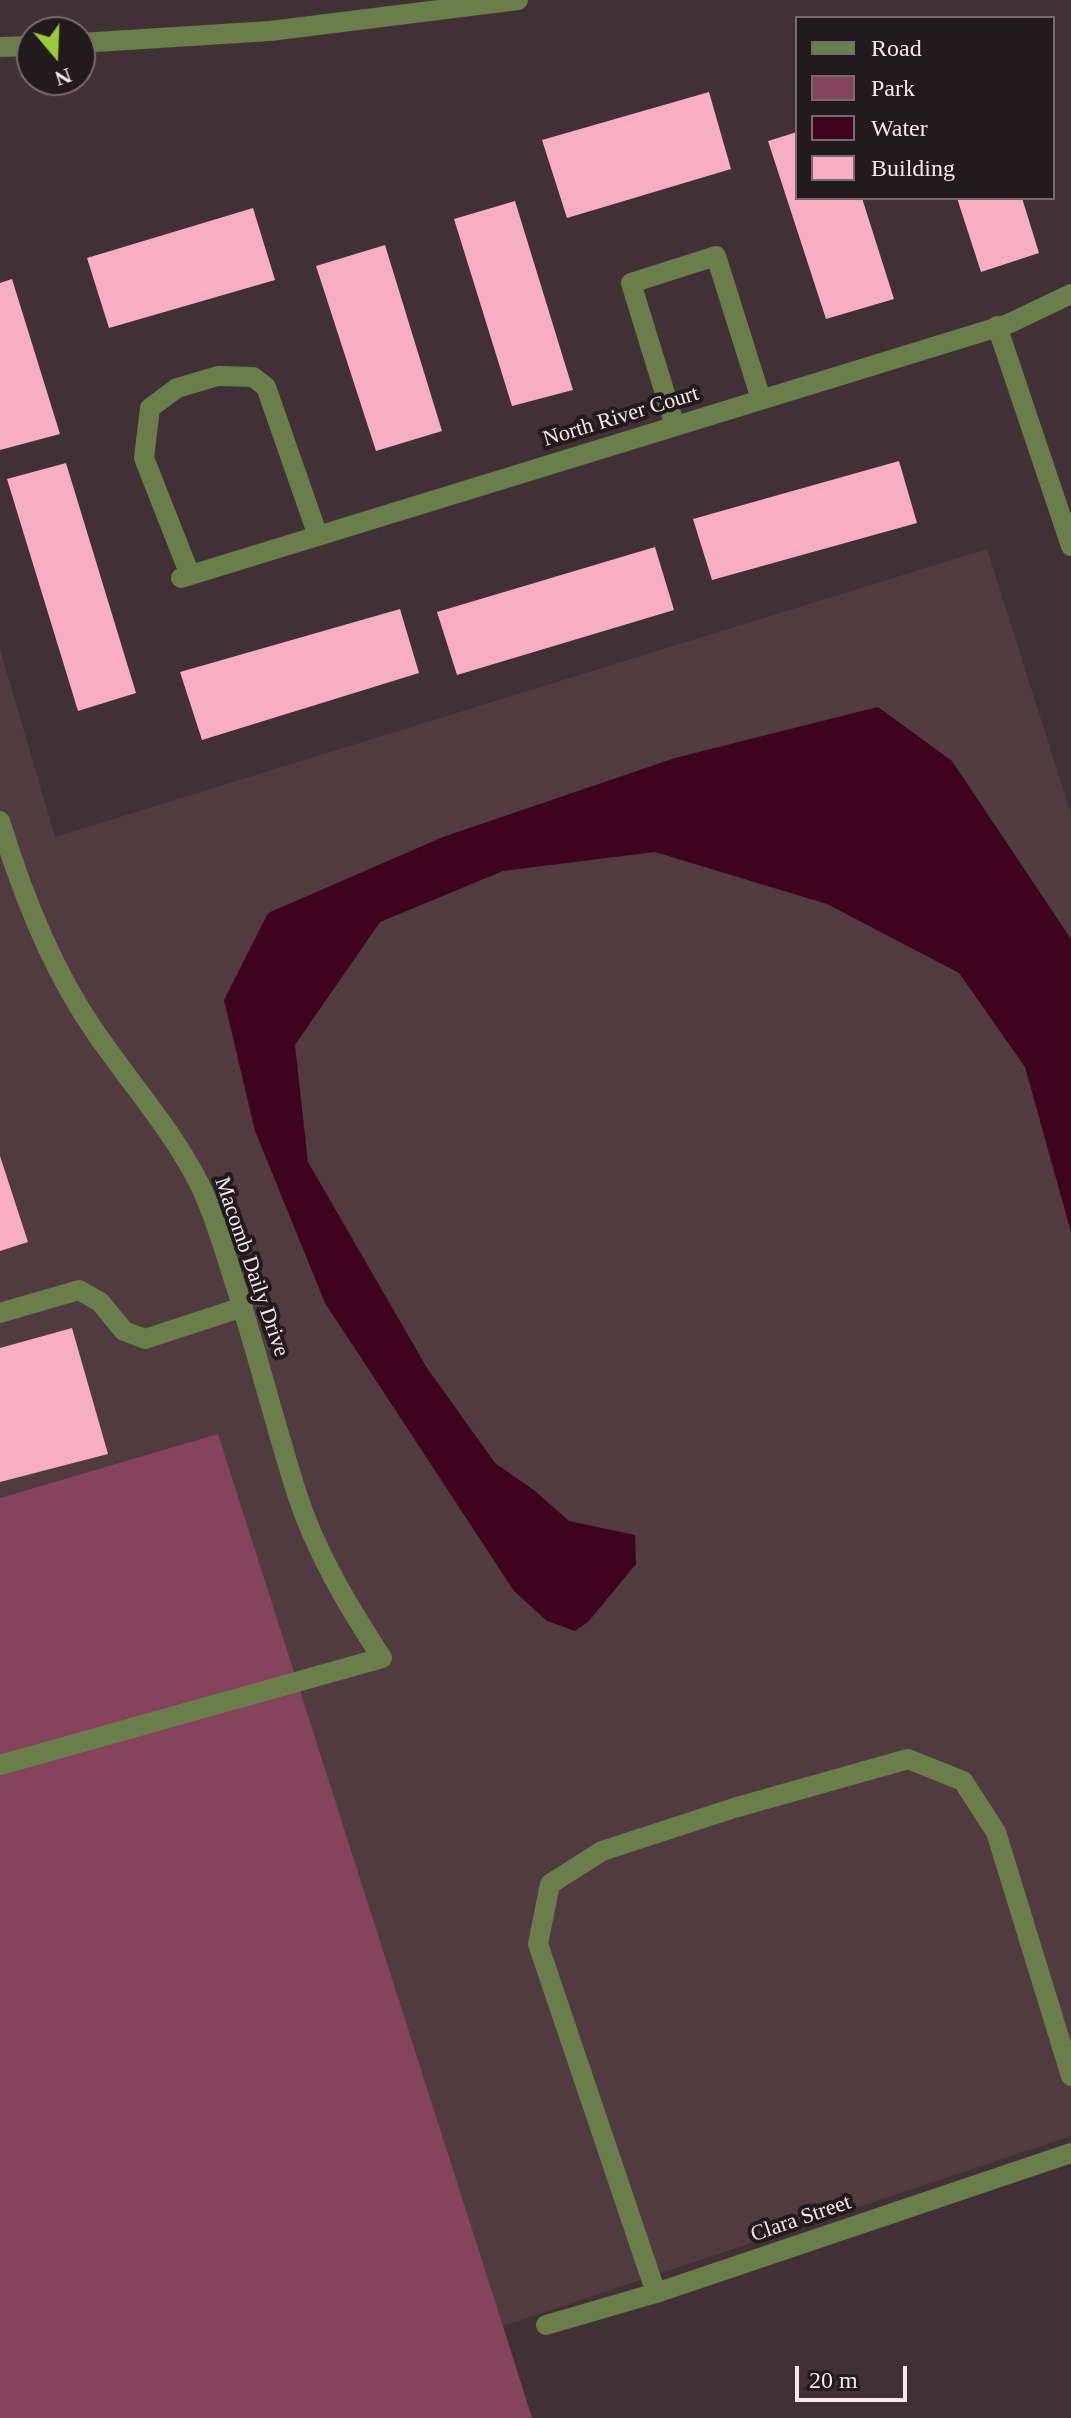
<!DOCTYPE html>
<style>
body{margin:0}
#map{position:relative;width:1071px;height:2418px;overflow:hidden;background:#413035;font-family:Georgia,serif}
canvas{display:block}
.legend{position:absolute;left:795px;top:16px;width:260px;height:184px;box-sizing:border-box;background:#221a1d;border:2px solid #766c6f;margin:0;padding:10px 14px;list-style:none;font-size:24px;color:#f4e8eb}
.legend li{display:flex;align-items:center;gap:16px;height:40px}
.legend b{width:40px;border:2px solid #766c6f}
.north{position:absolute;left:16px;top:16px;width:80px;height:80px;box-sizing:border-box;background:#221a1d;border:2px solid #766c6f;border-radius:50%;rotate:161deg;font-size:22px;font-weight:700;line-height:32px;text-align:center;color:#f4e8eb}
.north::after{content:'';display:block;margin:auto;width:28px;height:36px;background:#98cb37;clip-path:polygon(50% 0,100% 100%,50% 72%,0 100%)}
.scale{position:absolute;left:795px;top:2366px;width:112px;height:36px;box-sizing:border-box;border:4px solid #f4e8eb;border-top:0;padding-left:10px;font-size:24px;line-height:28px;white-space:nowrap;color:#f4e8eb;-webkit-text-stroke:6px #221a1d;paint-order:stroke}
</style>
<div id="map">
<canvas width="1071" height="2418"></canvas>
<ul class="legend">
<li><b style="height:10px;background:#697e4b"></b>Road</li>
<li><b style="height:22px;background:#85445b"></b>Park</li>
<li><b style="height:22px;background:#3e041e"></b>Water</li>
<li><b style="height:22px;background:#f7adc3"></b>Building</li>
</ul>
<div class="north">N</div>
<div class="scale">20 m</div>
</div>
<script>
const ctx = document.querySelector('canvas').getContext('2d');
ctx.lineJoin = 'round';
function fill(path, color) {
  ctx.fillStyle = color;
  ctx.fill(path, 'evenodd');
}
function strokePath(path, color, width, dash) {
  ctx.strokeStyle = color;
  ctx.lineWidth = width;
  ctx.lineCap = dash ? 'butt' : 'round';
  ctx.setLineDash(dash || []);
  ctx.stroke(path);
}
function drawText(font, color, halo, rows, align = 'center') {
  ctx.font = font + ' Georgia,serif';
  ctx.lineWidth = 8;
  ctx.setLineDash([]);
  ctx.textBaseline = 'middle';
  ctx.strokeStyle = halo;
  ctx.fillStyle = color;
  for (const [text, x, y, turn = 0] of rows) {
    ctx.save();
    ctx.translate(x, y);
    ctx.rotate((+turn || 0) * Math.PI / 180);
    ctx.textAlign = isNaN(turn) ? turn : align;
    if (halo) ctx.strokeText(text, 0, 0);
    ctx.fillText(text, 0, 0);
    ctx.restore();
  }
}
const built = new Path2D(`
 M987,549L1071,814V2136L503,2326L218,1435L0,1498V649L55,837Z`);
const green = new Path2D(`
 M218,1434L503,2326L532,2418H0V1498Z`);
const water = new Path2D(`
 M878,707L952,761L1071,939V1232L1025,1067L959,973L827,904L655,852L503,871L380,922L295,1045L308,1162L427,1368L495,1463L535,1491L569,1521L635,1535L636,1564L588,1622L575,1631L547,1621L514,1591L325,1303L255,1131L224,1000L268,913L443,837L675,758Z`);
const building = new Path2D(`
 M709,92L731,169L567,218L542,140Z
 M797,132V198H862L894,299L826,319L768,141Z
 M957,198H1022L1039,253L981,272Z
 M515,201L573,390L512,406L454,219Z
 M253,208L275,280L109,328L87,258Z
 M385,245L442,431L376,451L316,266Z
 M12,279L60,434L0,450V283Z
 M899,461L917,523L712,580L693,519Z
 M66,463L136,693L78,711L7,479Z
 M655,547L674,610L457,675L437,612Z
 M400,609L419,673L202,740L180,672Z
 M0,1156L28,1242L0,1251Z
 M72,1328L108,1454L0,1482V1348Z`);
const minor = new Path2D(`
 M80,43L270,31L518,0
 M0,47L32,46
 M997,326L1071,546
 M675,426L631,283L716,256L761,399
 M190,575L144,458L150,408L177,388L218,376L253,377L266,387L318,536
 M181,578L1008,324L1071,294
 M0,821C22,893 51,968 94,1030C129,1082 172,1129 200,1185C213,1212 222,1242 231,1271C255,1344 273,1418 296,1491C315,1551 348,1606 382,1658L0,1765
 M0,1313L79,1290L100,1302L124,1331L145,1339L243,1307
 M656,2293L538,1944L550,1884L602,1851L734,1808L908,1759L963,1781L996,1832L1071,2076
 M546,2325L656,2293L1071,2153`);
const streetNames = [
 ["North River Court",621,417,-17],
 ["Macomb Daily Drive",251,1267,71],
 ["Clara Street",801,2219,-19]
];
fill(built, '#523a41');
fill(green, '#85445b');
fill(water, '#3e041e');
fill(building, '#f7adc3');
strokePath(minor, '#697e4b', 20);
drawText('22px', '#f4e8eb', '#221a1d', streetNames);
</script>
